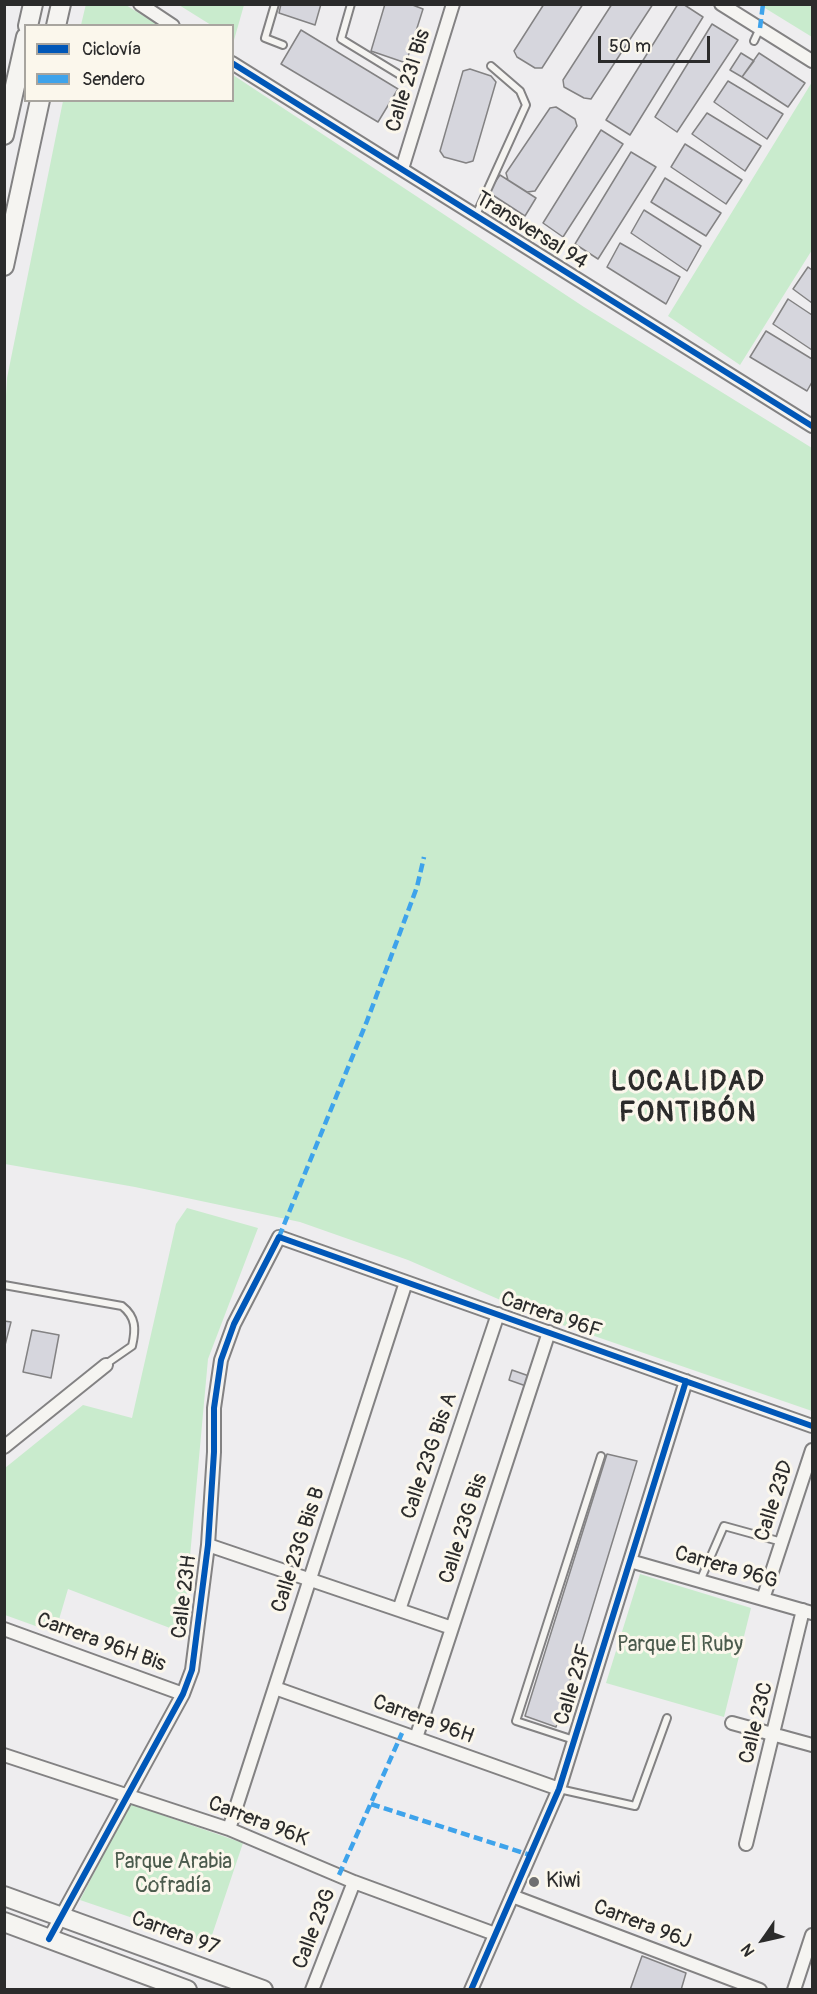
<!DOCTYPE html>
<meta charset="utf-8">
<style>
body{margin:0}
#map{position:relative;width:817px;height:1994px;overflow:hidden;background:#eeedef;font-family:Pangolin,sans-serif}
canvas{display:block}
.frame{position:absolute;inset:0;border:6px solid #2b2b2b;pointer-events:none}
.legend{position:absolute;left:24px;top:24px;width:210px;height:78px;box-sizing:border-box;background:#fbf7ec;border:2px solid #a8a59f;margin:0;padding:8px 10px;list-style:none;font-size:18px;color:#2b2b2b}
.legend li{display:flex;align-items:center;gap:12px;height:30px}
.legend b{width:30px;border:2px solid #a8a59f}
.north{position:absolute;left:733px;top:1910px;width:60px;height:60px;-webkit-text-stroke:4px #fbf7ec;paint-order:stroke;rotate:236deg;font-size:16px;font-weight:700;line-height:24px;text-align:center;color:#2b2b2b}
.north::after{content:'';display:block;margin:auto;width:21px;height:27px;background:#2b2b2b;clip-path:polygon(50% 0,100% 100%,50% 72%,0 100%)}
.scale{position:absolute;left:598px;top:36px;width:112px;height:27px;box-sizing:border-box;border:3px solid #2b2b2b;border-top:0;padding-left:8px;font-size:18px;line-height:21px;white-space:nowrap;color:#2b2b2b;-webkit-text-stroke:4px #fbf7ec;paint-order:stroke}
</style>
<div id="map">
<canvas width="817" height="1994"></canvas>
<div class="frame"></div>
<ul class="legend">
<li><b style="height:8px;background:#0057b8"></b>Ciclovía</li>
<li><b style="height:8px;background:#3ea3eb"></b>Sendero</li>
</ul>
<div class="north">N</div>
<div class="scale">50 m</div>
</div>
<script>
const ctx = document.querySelector('canvas').getContext('2d');
ctx.lineJoin = 'round';
function fill(path, color) {
  ctx.fillStyle = color;
  ctx.fill(path, 'evenodd');
}
function strokePath(path, color, width, dash) {
  ctx.strokeStyle = color;
  ctx.lineWidth = width;
  ctx.lineCap = dash ? 'butt' : 'round';
  ctx.setLineDash(dash || []);
  ctx.stroke(path);
}
function drawText(font, color, halo, rows, align = 'center') {
  ctx.font = font + ' Pangolin,sans-serif';
  ctx.lineWidth = 6;
  ctx.setLineDash([]);
  ctx.textBaseline = 'middle';
  ctx.strokeStyle = halo;
  ctx.fillStyle = color;
  for (const [text, x, y, turn = 0] of rows) {
    ctx.save();
    ctx.translate(x, y);
    ctx.rotate((+turn || 0) * Math.PI / 180);
    ctx.textAlign = isNaN(turn) ? turn : align;
    if (halo) ctx.strokeText(text, 0, 0);
    ctx.fillText(text, 0, 0);
    ctx.restore();
  }
}
const green = new Path2D(`
 M86,4L126,5L158,25H81Z
 M179,5H244L234,40L232,26L211,25Z
 M760,5H812V37Z
 M233,75L584,307L812,448V1411L542,1318L408,1260L300,1222L135,1187L5,1164V414L7,378L63,101L232,100Z
 M812,82V250L740,365L668,316Z
 M187,1208L258,1228L208,1359L183,1633L68,1589L55,1633L5,1615V1468L83,1405L132,1418L176,1224Z
 M640,1574L751,1608L724,1717L606,1683Z
 M130,1804L243,1843L209,1944L80,1900Z`);
const building = new Path2D(`
 M281,4H321L315,25L279,13Z
 M385,4H410L423,9L406,63L371,51Z
 M544,4H583L542,68H535L517,57L514,51Z
 M612,4H653L591,99L584,98L564,87L563,80Z
 M678,4H683L703,17L630,135L606,120Z
 M712,24L738,40L677,132L655,117Z
 M301,30L398,89L378,122L281,64Z
 M741,53L754,61L742,77L730,70Z
 M759,53L805,83L788,107L742,77Z
 M470,69L491,76L496,82L473,161L466,163L444,157L440,151L463,71Z
 M728,81L783,114L767,139L714,102Z
 M556,107L575,119L577,126L535,191L527,192L508,180L506,173L550,108Z
 M707,113L761,146L745,171L692,134Z
 M601,130L623,144L563,237L543,223Z
 M685,144L742,180L726,204L671,167Z
 M631,152L656,167L598,259L575,244Z
 M500,175L536,198L525,216L488,192Z
 M665,178L721,213L706,236L651,202Z
 M644,210L701,246L687,271L631,233Z
 M620,243L680,277L666,304L607,267Z
 M808,267L812,270V303L793,289Z
 M788,299L812,315V350L773,324Z
 M766,331L812,359V382L807,391L750,357Z
 M4,1321L11,1322L4,1349Z
 M32,1330L59,1335L51,1378L23,1372Z
 M512,1370L529,1376L526,1386L509,1380Z
 M607,1454L637,1461L556,1727L525,1716Z
 M642,1956L686,1973L681,1990H630Z`);
const lane = new Path2D(`
 M275,4L265,38L283,45
 M351,4L341,39L405,78
 M754,41L760,28
 M476,215L526,105L520,91L491,66
 M4,1285L122,1306C136,1317 136,1329 132,1346L106,1364
 M700,1581L724,1526L782,1542
 M574,1740L516,1721L601,1456
 M559,1789L635,1806L667,1718`);
const street = new Path2D(`
 M140,4L173,26
 M721,4L812,61
 M232,63L812,426
 M402,169L453,4
 M4,1447L106,1365
 M208,1545L452,1628
 M630,1561L812,1613
 M763,1599L812,1450
 M399,1610L498,1314
 M4,1629L183,1694
 M275,1688L559,1789
 M732,1723L812,1745
 M416,1738L549,1332
 M4,1755L229,1829L354,1882L495,1934
 M229,1829L406,1282
 M746,1844L803,1610
 M512,1896L760,1990
 M49,1939L183,1694L192,1670L208,1545L214,1452V1408L221,1360L234,1324L279,1237L812,1426
 M312,1990L354,1882
 M471,1990L559,1789L686,1381
 M794,1990L812,1935`);
const secondary = new Path2D(`
 M28,26L33,4
 M56,26L61,4
 M4,135L26,37
 M4,266L40,100
 M4,1896L263,1990
 M4,1922L187,1990`);
const quiet = new Path2D(`
 M760,28L763,4
 M279,1237L367,1021L417,887L424,857
 M371,1804L530,1855
 M339,1875L402,1733`);
const cycleway = new Path2D(`
 M232,63L812,426
 M49,1939L183,1694L192,1670L208,1545L214,1452V1408L221,1360L234,1324L279,1237L812,1426
 M471,1990L559,1789L686,1381`);
const markers = [
 [534,1882,6,"#6f6f70"]
];
const streetNames = [
 ["Calle 23I Bis",409,81,-73],
 ["Transversal 94",531,231,32],
 ["Carrera 96F",551,1316,19],
 ["Calle 23G Bis A",430,1456,-71],
 ["Calle 23D",775,1501,-72],
 ["Calle 23G Bis",464,1529,-72],
 ["Calle 23G Bis B",299,1550,-72],
 ["Carrera 96G",726,1568,16],
 ["Calle 23H",185,1597,-83],
 ["Carrera 96H Bis",101,1643,20],
 ["Calle 23F",574,1685,-73],
 ["Carrera 96H",423,1720,20],
 ["Calle 23C",757,1723,-76],
 ["Carrera 96K",258,1822,21],
 ["Carrera 96J",642,1925,21],
 ["Calle 23G",315,1929,-69],
 ["Carrera 97",175,1934,20]
];
const parkNames = [
 ["Parque El Ruby",680,1646],
 ["Parque Arabia",173,1863],
 ["Cofradía",173,1887]
];
const poiNames = [
 ["Kiwi",546,1882]
];
const districtNames = [
 ["LOCALIDAD",688,1083],
 ["FONTIBÓN",688,1114]
];
fill(green, '#c9ebcd');
fill(building, '#d6d6dd');
strokePath(building, '#838283', 1.5);
strokePath(lane, '#838283', 10);
strokePath(street, '#838283', 16);
strokePath(secondary, '#838283', 22);
strokePath(lane, '#f5f4f1', 6);
strokePath(street, '#f5f4f1', 12);
strokePath(secondary, '#f5f4f1', 18);
strokePath(quiet, '#3ea3eb', 4.5, [9, 4.5]);
strokePath(cycleway, '#0057b8', 6);
for (const [x, y, r, color] of markers) {
  const dot = new Path2D();
  dot.arc(x, y, r, 0, 2 * Math.PI);
  ctx.fillStyle = color;
  ctx.fill(dot);
  strokePath(dot, '#fbf7ec', 2);
}
drawText('21px', '#2b2b2b', '#fbf7ec', streetNames);
drawText('21px', '#4b5b4d', '#fbf7ec', parkNames);
drawText('21px', '#2b2b2b', '#fbf7ec', poiNames, 'left');
ctx.letterSpacing = '1.5px';
drawText('bold 27px', '#2b2b2b', '#fbf7ec', districtNames);
ctx.letterSpacing = '0px';
</script>
